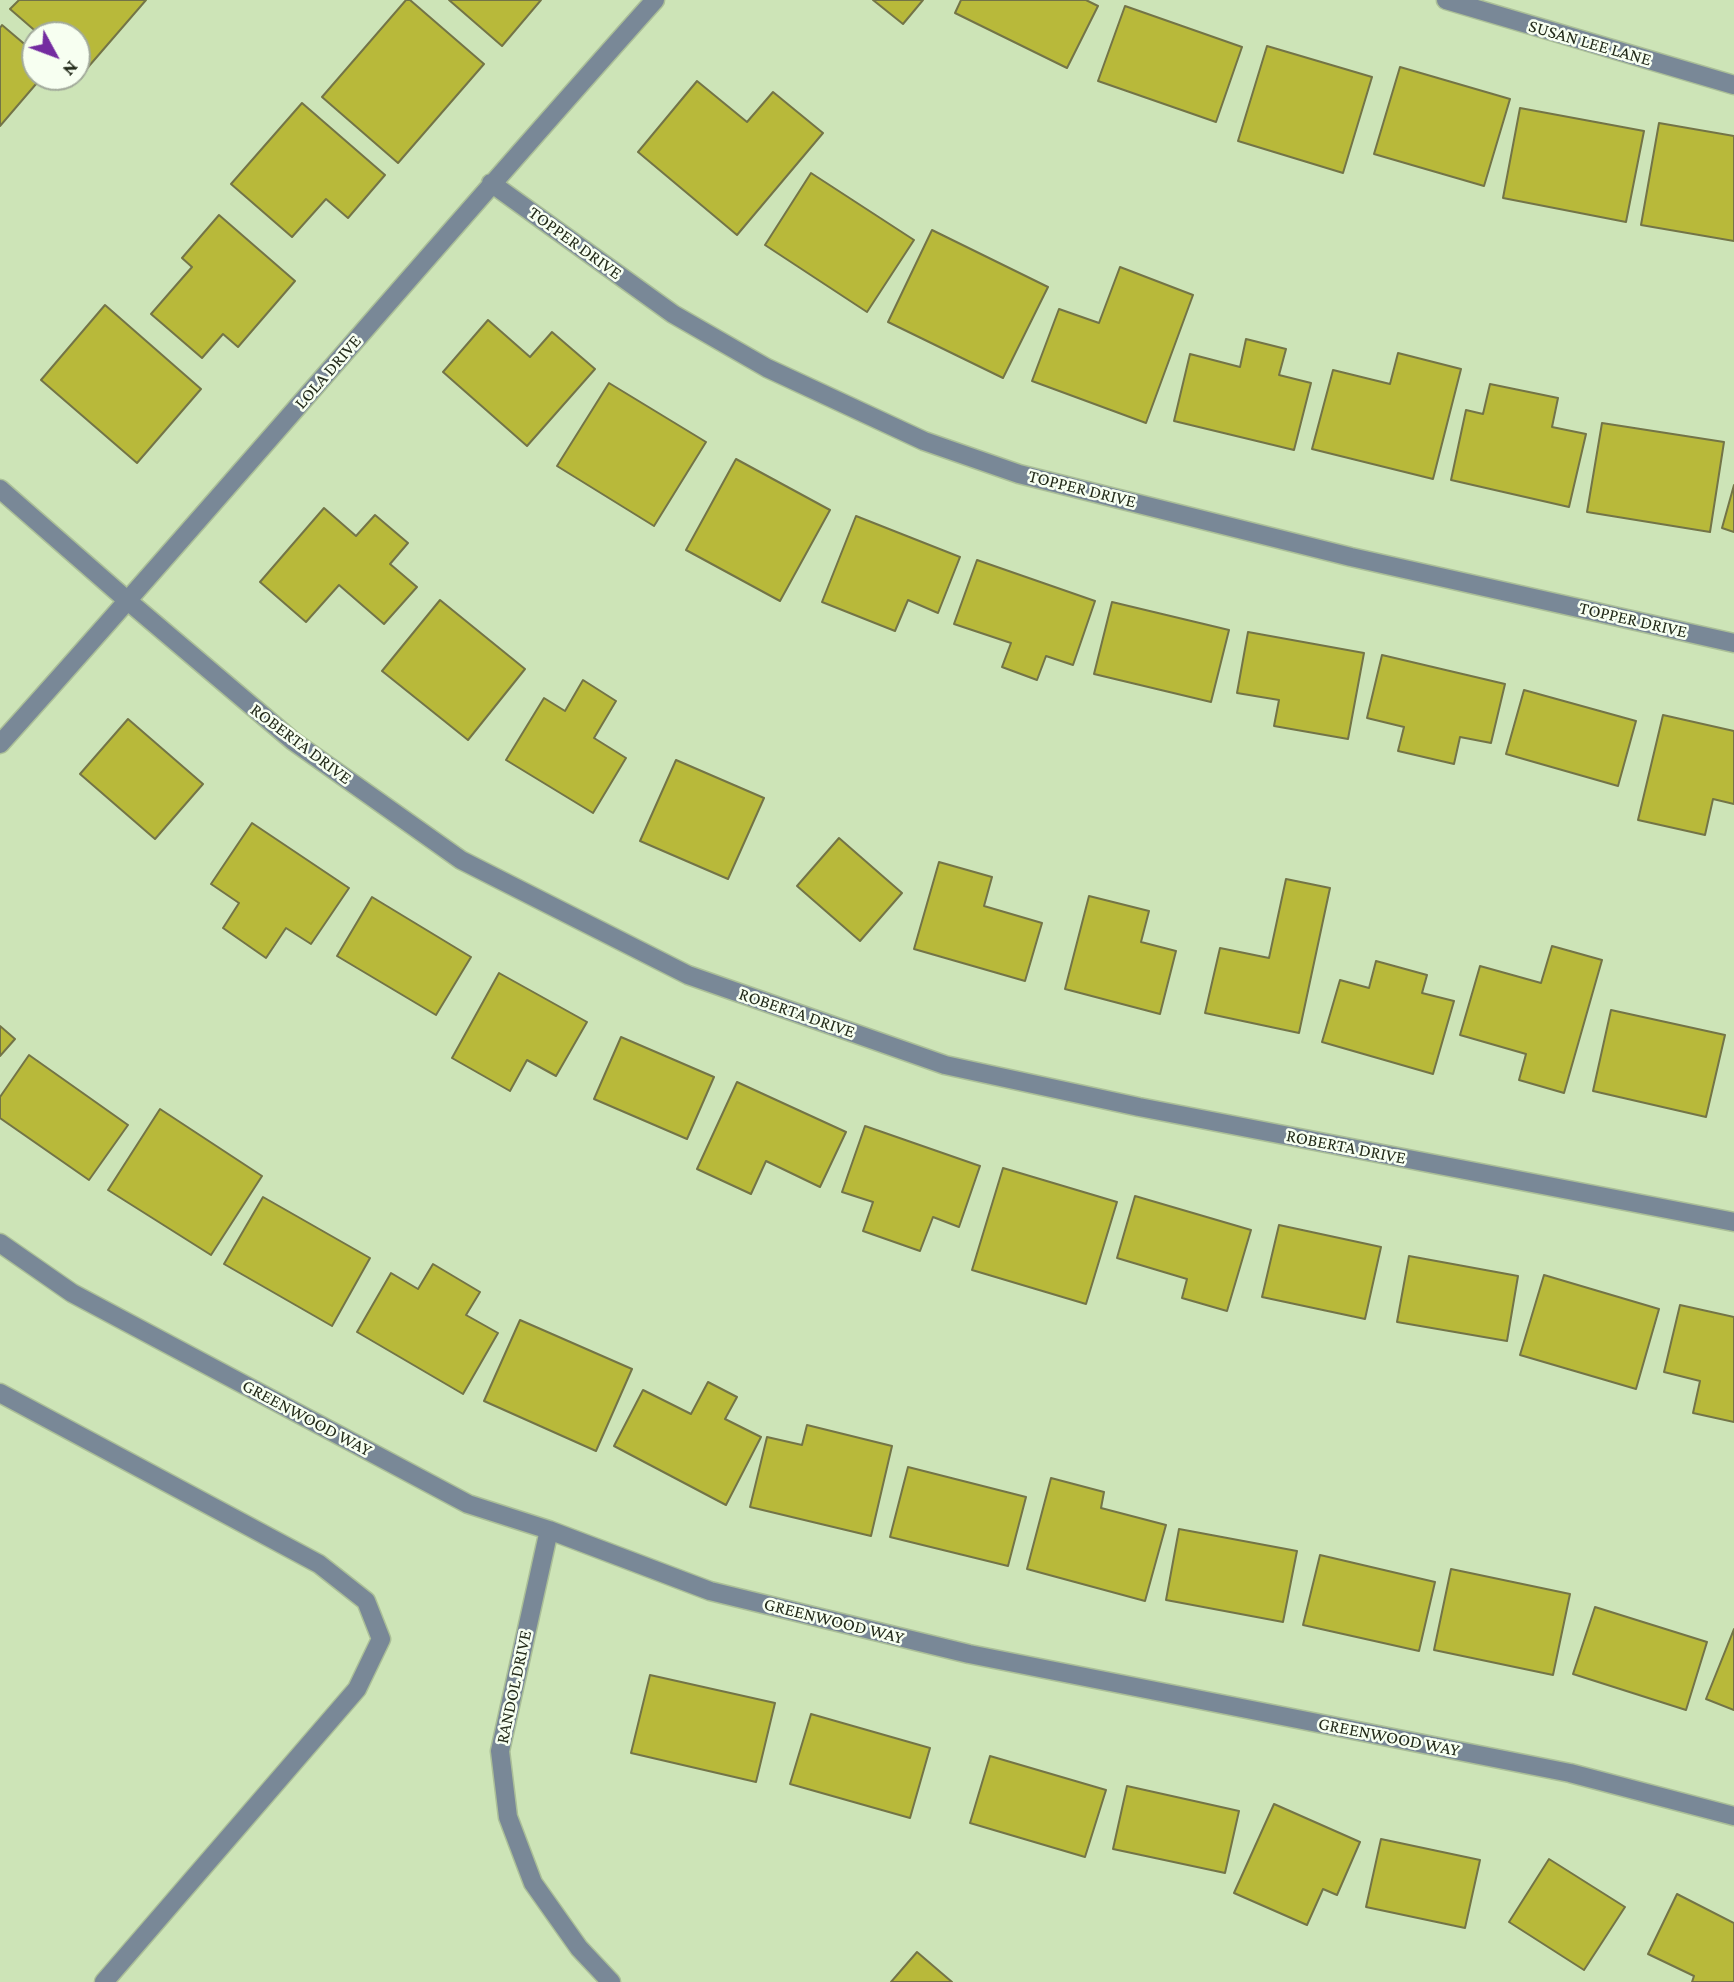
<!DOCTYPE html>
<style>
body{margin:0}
#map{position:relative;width:1734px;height:1982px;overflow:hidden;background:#cde4b7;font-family:"Crimson Pro",serif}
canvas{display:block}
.north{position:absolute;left:21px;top:21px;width:70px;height:70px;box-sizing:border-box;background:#f7fff1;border:2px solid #a2aa9b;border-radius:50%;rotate:131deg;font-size:19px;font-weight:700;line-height:28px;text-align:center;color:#232b1a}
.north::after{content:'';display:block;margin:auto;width:24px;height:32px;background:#742ca0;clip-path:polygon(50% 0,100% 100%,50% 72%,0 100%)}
</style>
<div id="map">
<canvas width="1734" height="1982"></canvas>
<div class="north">N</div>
</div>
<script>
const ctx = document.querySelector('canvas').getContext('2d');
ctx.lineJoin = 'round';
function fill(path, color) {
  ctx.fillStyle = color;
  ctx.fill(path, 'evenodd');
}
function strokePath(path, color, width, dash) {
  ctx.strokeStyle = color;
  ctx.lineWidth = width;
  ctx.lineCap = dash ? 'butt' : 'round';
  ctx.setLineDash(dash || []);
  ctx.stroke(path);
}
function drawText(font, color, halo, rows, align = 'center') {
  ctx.font = font + ' "Crimson Pro",serif';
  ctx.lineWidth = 5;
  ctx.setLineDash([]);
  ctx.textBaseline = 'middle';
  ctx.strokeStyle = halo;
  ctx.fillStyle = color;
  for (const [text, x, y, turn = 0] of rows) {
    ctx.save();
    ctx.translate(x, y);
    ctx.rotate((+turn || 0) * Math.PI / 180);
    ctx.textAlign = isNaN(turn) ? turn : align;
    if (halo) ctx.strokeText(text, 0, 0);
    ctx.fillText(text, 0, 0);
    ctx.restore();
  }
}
const building = new Path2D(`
 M19,0H146L83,73L77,68V35H40L10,9Z
 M406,0H410L484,64L398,163L322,97Z
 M449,0H541L502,46Z
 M873,0H923L903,24Z
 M961,0H1086L1098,6L1067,68L955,13Z
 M1125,6L1242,47L1216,122L1098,81Z
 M2,25L35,53V77H42L0,126V28Z
 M1267,46L1372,77L1343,173L1238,141Z
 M1400,67L1510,99L1484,186L1374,154Z
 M697,81L747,122L773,92L823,133L737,235L638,152Z
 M302,103L385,175L348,218L326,199L292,237L231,184Z
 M1520,108L1644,131L1626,222L1503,198Z
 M1659,123L1734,136V241L1641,225Z
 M811,173L914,240L867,312L765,245Z
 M219,215L295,281L238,347L223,334L202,358L151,314L192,267L182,258Z
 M932,230L1048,287L1003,378L888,322Z
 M1120,267L1193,295L1146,423L1032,381L1059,309L1099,323Z
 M105,305L201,389L137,463L41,380Z
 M488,320L530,357L552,332L595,369L527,446L443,372Z
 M1246,339L1286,349L1279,375L1311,383L1294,450L1174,421L1190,354L1240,367Z
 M1398,353L1461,369L1433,479L1312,449L1333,370L1390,384Z
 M609,383L706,442L654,526L557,466Z
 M1490,384L1558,398L1552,427L1586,434L1569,507L1451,480L1466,410L1483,414Z
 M1602,423L1724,442L1710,532L1587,512Z
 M736,459L830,510L780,601L686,550Z
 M1734,485V532L1722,528Z
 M324,508L356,536L375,515L408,543L390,564L417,587L384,624L339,585L306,622L260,582Z
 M856,516L960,557L938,613L908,600L895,631L822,602Z
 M977,560L1095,601L1073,665L1046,656L1037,680L1002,667L1011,643L954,624Z
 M440,600L525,669L468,740L382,671Z
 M1112,602L1229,630L1211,702L1094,674Z
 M1248,632L1364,653L1348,739L1274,726L1279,700L1237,693Z
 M1382,655L1505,684L1491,743L1460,737L1454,764L1398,751L1404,727L1367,718Z
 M583,680L616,701L594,738L626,758L593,813L506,760L544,698L565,711Z
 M1524,690L1636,721L1618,786L1506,754Z
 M1663,715L1734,731V804L1713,799L1705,835L1638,820Z
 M128,719L203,784L155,839L80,774Z
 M676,760L764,798L728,879L640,841Z
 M252,823L349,888L311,944L286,928L266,958L223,928L239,903L211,884Z
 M839,838L902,893L860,941L797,886Z
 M939,862L992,877L984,906L1042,923L1025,981L914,949Z
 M1286,879L1330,888L1299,1033L1205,1013L1220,948L1269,958Z
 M1089,896L1149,911L1141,942L1176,951L1160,1014L1065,989Z
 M372,897L471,957L436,1015L337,956Z
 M1552,946L1602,960L1564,1093L1519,1080L1526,1054L1460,1035L1480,966L1541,983Z
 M1376,961L1427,975L1422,993L1454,1001L1433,1074L1322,1042L1340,980L1369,988Z
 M499,973L587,1022L556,1076L527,1060L510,1091L452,1058Z
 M1611,1010L1725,1035L1706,1117L1593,1091Z
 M0,1026L15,1039L0,1056Z
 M621,1037L714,1077L687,1139L594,1099Z
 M29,1055L128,1125L89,1180L0,1118V1097Z
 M737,1082L846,1132L820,1187L766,1161L751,1194L697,1169Z
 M160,1109L262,1176L211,1255L108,1190Z
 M865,1126L980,1166L959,1227L933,1217L920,1251L863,1231L873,1202L842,1192Z
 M1003,1168L1117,1202L1086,1304L972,1270Z
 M1135,1196L1251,1230L1227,1311L1182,1298L1187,1279L1117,1258Z
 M263,1197L370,1258L332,1326L224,1264Z
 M1279,1225L1381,1247L1365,1319L1262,1297Z
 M1409,1256L1518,1276L1507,1341L1397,1322Z
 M433,1264L480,1292L466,1315L498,1333L463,1394L357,1332L391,1273L418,1289Z
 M1544,1275L1659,1309L1636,1389L1520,1355Z
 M1680,1305L1734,1317V1422L1693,1413L1700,1381L1664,1372Z
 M520,1320L632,1369L596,1451L484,1401Z
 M708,1382L737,1397L725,1419L761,1437L726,1505L614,1446L643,1390L691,1414Z
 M807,1425L892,1446L871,1536L750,1507L767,1437L802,1445Z
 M908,1467L1026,1497L1008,1566L890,1537Z
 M1051,1478L1104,1492L1101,1508L1166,1525L1145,1601L1027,1569Z
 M1179,1529L1297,1551L1283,1622L1166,1600Z
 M1320,1555L1435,1582L1419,1651L1303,1625Z
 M1451,1569L1570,1594L1553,1675L1434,1650Z
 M1595,1607L1707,1642L1686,1710L1573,1674Z
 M1734,1629V1710L1706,1699Z
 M650,1675L775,1703L756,1782L631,1753Z
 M811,1714L930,1748L910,1818L790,1784Z
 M990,1756L1106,1790L1085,1857L970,1823Z
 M1127,1786L1239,1811L1225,1873L1113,1849Z
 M1274,1804L1360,1842L1337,1895L1323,1889L1307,1925L1234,1893Z
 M1381,1839L1480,1860L1465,1928L1366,1907Z
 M1549,1859L1625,1907L1584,1970L1509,1922Z
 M1677,1894L1734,1923V1982H1692L1694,1976L1648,1954Z
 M917,1952L952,1982H891Z`);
const minor = new Path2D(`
 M1446,0L1734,85
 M491,183L673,314L767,368L924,441L1019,474L1351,557L1734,643
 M0,489L128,601L293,741L461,860L688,975L945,1065L1139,1107L1734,1222
 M0,744C221,498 435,246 655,0
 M0,1243L72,1293L468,1504L549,1530L710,1591L969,1654L1570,1773L1734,1816
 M0,1393L319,1564L366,1601L381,1639L357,1689L104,1982
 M549,1530L500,1751L508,1817L533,1883L579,1948L611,1982`);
const streetNames = [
 ["SUSAN LEE LANE",1590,43,16],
 ["TOPPER DRIVE",575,243,36],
 ["LOLA DRIVE",328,372,-49],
 ["TOPPER DRIVE",1082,489,14],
 ["TOPPER DRIVE",1633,620,13],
 ["ROBERTA DRIVE",301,744,37],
 ["ROBERTA DRIVE",797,1013,19],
 ["ROBERTA DRIVE",1346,1147,11],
 ["GREENWOOD WAY",307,1418,28],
 ["GREENWOOD WAY",834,1621,14],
 ["RANDOL DRIVE",514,1687,-78],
 ["GREENWOOD WAY",1389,1737,11]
];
fill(building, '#b8b93a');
strokePath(building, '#737447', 2);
strokePath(minor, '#abbf98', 21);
strokePath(minor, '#798897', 18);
drawText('18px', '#232b1a', '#f7fff1', streetNames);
</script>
